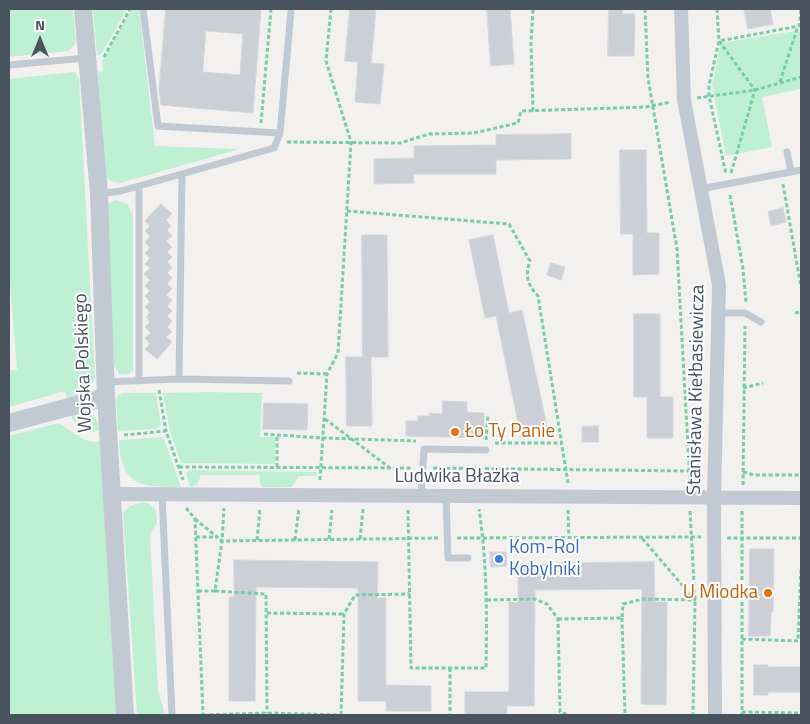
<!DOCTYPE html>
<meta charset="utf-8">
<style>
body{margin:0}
#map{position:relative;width:810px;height:724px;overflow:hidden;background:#f3f1f0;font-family:"Titillium Web",sans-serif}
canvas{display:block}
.frame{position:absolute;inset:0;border:10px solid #48535e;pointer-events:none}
.north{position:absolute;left:15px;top:15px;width:50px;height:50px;-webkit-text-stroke:4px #fff;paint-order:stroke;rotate:0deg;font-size:14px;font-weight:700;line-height:20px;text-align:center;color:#48535e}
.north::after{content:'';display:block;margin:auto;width:18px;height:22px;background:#48535e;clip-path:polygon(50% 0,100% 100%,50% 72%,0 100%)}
</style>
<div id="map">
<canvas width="810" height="724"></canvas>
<div class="frame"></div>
<div class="north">N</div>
</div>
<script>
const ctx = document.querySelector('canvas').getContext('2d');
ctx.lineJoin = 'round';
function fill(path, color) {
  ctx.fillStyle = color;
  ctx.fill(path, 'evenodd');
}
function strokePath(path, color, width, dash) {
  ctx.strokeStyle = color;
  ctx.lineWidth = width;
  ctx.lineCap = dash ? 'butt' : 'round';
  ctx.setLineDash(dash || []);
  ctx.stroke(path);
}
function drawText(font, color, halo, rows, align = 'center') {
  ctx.font = font + ' "Titillium Web",sans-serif';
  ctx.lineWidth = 4;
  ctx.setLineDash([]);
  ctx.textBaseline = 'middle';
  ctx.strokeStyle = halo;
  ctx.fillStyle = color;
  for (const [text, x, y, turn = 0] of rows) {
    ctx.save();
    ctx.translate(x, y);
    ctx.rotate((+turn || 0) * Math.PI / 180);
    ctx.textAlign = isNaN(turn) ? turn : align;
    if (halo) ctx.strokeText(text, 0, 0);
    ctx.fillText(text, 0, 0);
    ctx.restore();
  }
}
const green = new Path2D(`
 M9,9H73L76,43L68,51L9,57Z
 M93,9H127L102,53L97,56Z
 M132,9H139L155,146L240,149L121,183C113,183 107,180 103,172L98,72L103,71L102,61Z
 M801,30V89L762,97L772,147L726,156L712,84L721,43Z
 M74,72L79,78L95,379C87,391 81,395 67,398L65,391L9,407V370H17L9,270V79Z
 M115,200L127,204L133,214V371C129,375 125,375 119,374L114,365L105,211L108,204Z
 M208,392L262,393L260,437H275V464L181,463L170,432L163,393Z
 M123,393H156L161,425L156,429L118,431L116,399L117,396Z
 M82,412C94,414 98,419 99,431L89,432L73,421L71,414Z
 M58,423C74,430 79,443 100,442L116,715H9V436Z
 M163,437L164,439L181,487C142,487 121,487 119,441L121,440Z
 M189,470L317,472L316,476H299L292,487H262L260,484L259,475H201L197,485L190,487L186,473Z
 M139,503H148L156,510L157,523L150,534L158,691L163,706L164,715H137L123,513L130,506Z`);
const building = new Path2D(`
 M166,9H261L253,113L161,105L159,89ZM206,31L243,34L240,75L203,72Z
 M350,9H376L371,63L384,64L380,104L355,102L358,62L345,61Z
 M487,9H510L514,64L491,66Z
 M609,9H623L622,14H635L634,56H608Z
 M744,9H770L773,24L748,29Z
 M571,134V159L496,160V174H413L414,183L374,184V159L414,158V146L496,145V135Z
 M620,150H646L647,233H659V274L633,275V234H621Z
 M161,204L172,214L166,220L171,226L167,230L172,236L166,241L172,247L167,252L172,257L167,262L172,268L167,273L172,278L167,284L172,289L166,295L172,300L167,306L172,311L167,316L172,321L167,327L172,332L166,337L172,342L157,359L145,349L150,344L145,338L151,333L145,327L150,322L146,317L150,312L145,307L150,302L145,296L150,291L145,286L150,280L144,274L150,268L145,264L150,258L145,253L150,248L145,242L150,236L145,231L150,226L145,221Z
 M783,208L786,222L771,226L768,212Z
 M362,235H387L388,357H363Z
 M493,235L509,313L522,310L548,431L521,437L496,316L485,318L469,240Z
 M551,263L565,267L561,280L547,275Z
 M634,314H660V397H673V438H647V397H634Z
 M346,357H371L372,426H347Z
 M443,401L467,402V412L484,413V438L406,436V421H418V416H430V413L442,414Z
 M264,403L308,404L307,430L263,429Z
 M598,426L599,442H582V427Z
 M750,549H774L773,612H771L770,636H749Z
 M490,552H506L507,566L491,567Z
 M234,560L378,562L377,598H386V685L431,686V711H386V701H358V588L256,587L255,701H229V597H234Z
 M654,562L655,602H667L666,705L641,704L642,589L535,590L534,706H507V715H465V692H509V602L518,603V564Z
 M754,665H768V667H801V692H768V695H754Z`);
const path = new Path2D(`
 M645,9L648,78L677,249L690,483
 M717,9L719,41L709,85V96L726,174
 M104,57L130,9
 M780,82L798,26
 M697,98L755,90L801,77
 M533,111L531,43L533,9
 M261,123L271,9
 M287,142L400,143L429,134L474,133L518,123L521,111L646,107L671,102
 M731,173L755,90L719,41L799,26L801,9
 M783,184L801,287
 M730,195L743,269L746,302
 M347,211L509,224L530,261C525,276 527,284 538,296L568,483
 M795,313L801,312
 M297,373L327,374
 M743,388L763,383
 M159,390L166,431
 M325,419L390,468
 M264,434L323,438L416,441
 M124,435L166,431L183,480
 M486,440L488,414
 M495,443H561
 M179,467L412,468
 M277,467V435
 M433,468L690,471
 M743,472L754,475H801
 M320,480L327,374L338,353L351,142L326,61L331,9
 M743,485L745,326
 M186,508L195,519L203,715
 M408,510L411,668H486C487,615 487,562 479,509
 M568,510L569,538
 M690,511L695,600L693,715
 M742,511V715
 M195,519L222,541L438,538
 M196,537H218
 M457,538L701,537
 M727,538H801
 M329,539L332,510
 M360,539L363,509
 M257,540L260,509
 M295,540L299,508
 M198,591H215L222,541L224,508
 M215,591L266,594L267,713
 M487,600L535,599L547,604L558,619L560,712L568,715
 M267,613L344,614
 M622,618L625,715
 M558,619L622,618L623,604L643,599L695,600L641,537
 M742,639L798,641L801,568
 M450,668V715
 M742,712L801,713
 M203,715L267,713L341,715
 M341,715L344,614L355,595L410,594`);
const service = new Path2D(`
 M143,9L158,126L280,133
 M9,65L86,58
 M787,152L791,172
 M700,189L801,170
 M99,194L121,191L274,148L280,133L291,11
 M718,313H745L761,322
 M179,379L182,174
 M139,381V186
 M105,382L179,379L289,381
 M162,495L172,715
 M421,496L424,449L486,450
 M446,496L448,558H468`);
const minor = new Path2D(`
 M681,9L684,100L719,285L714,498L715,715
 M112,494L801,498`);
const tertiary = new Path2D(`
 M83,9L99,194L106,397L125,715
 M9,423L106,397`);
const markers = [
 [455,432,5,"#e8710a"],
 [499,559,5,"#3f7fe0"],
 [768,593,5,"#e8710a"]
];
const streetNames = [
 ["Wojska Polskiego",84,363,-92],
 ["Stanisława Kiełbasiewicza",697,390,-89],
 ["Ludwika Błażka",457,477]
];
const foodNames = [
 ["Ło Ty Panie",465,432],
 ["U Miodka",758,593,"right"]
];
const shopNames = [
 ["Kom-Rol",509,548],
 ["Kobylniki",509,570]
];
fill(green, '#c0f0d4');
fill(building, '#cccfd6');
strokePath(building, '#d5d6dc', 1);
strokePath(path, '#77cea6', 3, [4, 2.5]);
strokePath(service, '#c1cad2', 7);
strokePath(minor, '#c1cad2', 14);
strokePath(tertiary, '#c1cad2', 18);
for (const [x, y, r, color] of markers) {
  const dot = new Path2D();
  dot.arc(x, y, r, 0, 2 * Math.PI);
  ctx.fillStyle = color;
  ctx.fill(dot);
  strokePath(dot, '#fff', 2);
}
drawText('19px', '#48535e', '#fff', streetNames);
drawText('19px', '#c56008', '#fff', foodNames, 'left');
drawText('19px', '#366cbe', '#fff', shopNames, 'left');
</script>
